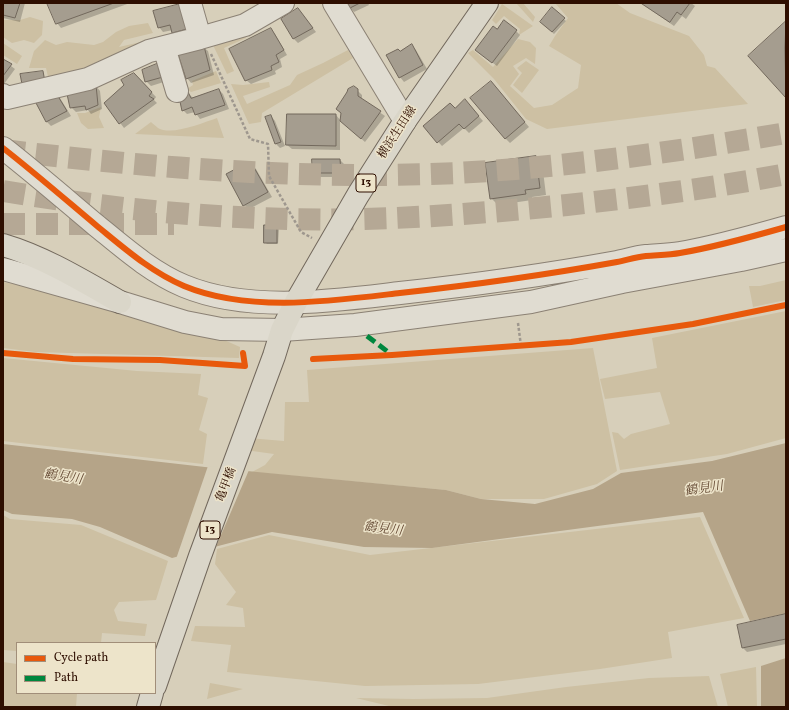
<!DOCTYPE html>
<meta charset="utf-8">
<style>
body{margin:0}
#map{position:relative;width:789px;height:710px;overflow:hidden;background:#d7cfba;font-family:Vollkorn,serif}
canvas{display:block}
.frame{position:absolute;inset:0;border:4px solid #2e0e00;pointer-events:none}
.legend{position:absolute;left:16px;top:642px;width:140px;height:52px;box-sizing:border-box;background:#ede4ca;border:1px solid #a18e79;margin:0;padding:5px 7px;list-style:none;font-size:12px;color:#2e0e00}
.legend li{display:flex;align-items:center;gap:8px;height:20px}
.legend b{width:20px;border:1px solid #a18e79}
</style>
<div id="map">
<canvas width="789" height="710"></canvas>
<div class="frame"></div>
<ul class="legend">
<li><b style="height:5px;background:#e8590c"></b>Cycle path</li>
<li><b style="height:5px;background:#00873e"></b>Path</li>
</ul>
</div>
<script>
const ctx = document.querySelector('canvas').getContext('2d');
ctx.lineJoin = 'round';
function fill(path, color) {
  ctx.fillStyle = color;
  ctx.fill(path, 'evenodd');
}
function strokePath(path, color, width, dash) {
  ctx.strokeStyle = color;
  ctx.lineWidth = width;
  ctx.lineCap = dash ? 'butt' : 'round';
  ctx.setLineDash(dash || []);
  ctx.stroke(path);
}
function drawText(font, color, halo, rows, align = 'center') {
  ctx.font = font + ' Vollkorn,"Noto Serif JP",serif';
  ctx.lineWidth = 3;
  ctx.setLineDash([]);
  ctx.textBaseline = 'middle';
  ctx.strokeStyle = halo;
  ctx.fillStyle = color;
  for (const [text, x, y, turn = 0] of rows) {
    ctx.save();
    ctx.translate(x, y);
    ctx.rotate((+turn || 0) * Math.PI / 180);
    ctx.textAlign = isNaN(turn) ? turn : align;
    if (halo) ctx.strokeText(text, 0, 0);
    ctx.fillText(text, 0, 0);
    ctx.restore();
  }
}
const green = new Path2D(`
 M516,3H523L535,17L533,22Z
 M555,3H616L630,13L689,36L704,55L707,66L715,68L748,104L547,129L526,119L494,79L468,53L473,50L493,67L518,39L530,42L536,48L535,64L526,58L513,66L519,74L510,86L534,108L552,105L578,88L581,65L549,46L555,36L568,18Z
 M502,4L533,26L519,35L520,29L504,16L496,24L492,20Z
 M30,17L43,21L42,35L34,43L24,40L12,43L3,37V20H20Z
 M148,23L153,33L124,40L119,47L159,38L118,58L49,81L46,68H29L34,51L45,40L56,45L67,42L94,45L103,42L116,32L129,26Z
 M245,33L246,38L224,48L234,71L227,74L212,43Z
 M3,43L22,56L17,64L3,55Z
 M348,50L353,58L262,113L261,122L249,124L231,84L243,85L269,82L270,87L243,96L247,104L290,85L297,75L323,63Z
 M526,61L539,70L522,93L513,85L522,73L517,68Z
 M216,71L221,83L191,92L187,89L193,85L192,81Z
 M101,107L99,117L104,128L88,129L81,123L77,113H85Z
 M217,118L224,138L135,134L151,122C153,124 156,126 158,128C172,136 202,123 217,118Z
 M786,280V300L753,307L749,286H760Z
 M3,282L34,288L206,332L240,347L239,358L35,352L3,348Z
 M786,311V438L727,454L620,470L612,432L618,433L624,439L631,434L670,424L660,392L605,399L600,379L657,368L652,338Z
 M593,348L617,471L597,484L544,499H481L446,490L252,472L265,465L274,454L245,450L248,438L284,441L285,402H309L307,370Z
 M3,358L137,371L201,374L198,395L208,398L199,430L207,434L203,464L3,441Z
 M3,515L10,519L81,525L168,561L156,600L119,602L114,610L118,621L147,624L145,636L102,633L101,643H17V651L3,650Z
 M700,517L744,618L668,632L672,658L600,669L478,684L365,686L227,672L231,645L191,641L195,626L245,627L243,608L226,605L236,592L215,564L217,549L269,535L370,555Z
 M3,662L17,664V693H77L76,707H3Z
 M756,667L757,707H728L720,674Z
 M709,676L718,707H393L356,698L414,699L487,698L566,687L649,678Z
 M210,683L243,689L207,699Z`);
const water = new Path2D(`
 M786,443L785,614L750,621L703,512L432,548L364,547L272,532L172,558L100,527L72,519L12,514L3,510V444L205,467L446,490L481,499L535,504L593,489L621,473L712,461Z
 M786,658V707H761V666Z`);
const pier = new Path2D(`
 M208,466L249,470L215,549L176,559Z`);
const shadow = new Path2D(`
 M3,3H25L20,22L3,18Z
 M48,3H130L61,28L57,23Z
 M346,3H368L369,5L354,12Z
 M641,3H691L695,6L686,19L682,16L674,26Z
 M552,8L566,21L554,34L541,22Z
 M298,9L316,32L298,43L293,38Z
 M185,10L190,33L178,37L173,30L163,32L159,27Z
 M786,23V96L749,56Z
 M270,29L275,34L287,55L280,59L282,67L275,71L276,74L251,84L246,80Z
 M498,30L516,31L520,35L497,66L481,54Z
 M412,46L416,50L427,69L404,82L400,77L388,55L400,52Z
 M203,47L208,51L214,75L191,83L187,78Z
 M3,60L15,69L4,84L3,83Z
 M159,65L167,81L151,86L146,81Z
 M139,79L156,97L154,100L157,103L124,128L105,103Z
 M96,86L100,91L102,109L91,114L88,110L76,112L71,107Z
 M495,87L529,127L510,143L505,138Z
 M219,90L223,94L229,109L200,119L195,112L187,114L183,110L188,93L193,98Z
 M357,90L362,95V100L385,116L365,142L340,120V150L292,149L287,145L288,115H336L341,121Z
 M56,94L60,98L71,116L51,126L47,122L38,103Z
 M469,105L483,121L469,133L464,128L442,146L424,126L455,109Z
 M271,116L275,121L285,146L280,148L276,144Z
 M536,157L542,163L546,195L532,197V200L498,205L491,198Z
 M340,160L344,164L345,177H318L314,173Z
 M252,165L256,169L272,197L249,209L244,205L245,169Z
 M277,226L279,228L278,244H267L265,242Z
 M786,615V644L747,652L743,648Z`);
const building = new Path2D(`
 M3,3H20L15,18L3,15Z
 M47,3H114L56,24Z
 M345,3H360L348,9Z
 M641,3H690L681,15L677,12L670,22Z
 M180,4L187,29L172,33L170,25L158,28L153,11Z
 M552,7L565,18L552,32L540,22Z
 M298,8L313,28L293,39L281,19Z
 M504,20L517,30L492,63L475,50L493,26L497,29Z
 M786,21L785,48L786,98L748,56Z
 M271,28L284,50L276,55L279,62L271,66L272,70L245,81L229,49Z
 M412,44L423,65L399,78L386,55L398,49L400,51Z
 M204,46L210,70L186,79L177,51Z
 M3,59L12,64L3,76Z
 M159,63L163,77L145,82L142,70Z
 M43,71L45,82L22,84L20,74Z
 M134,73L152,92L149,96L154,99L119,124L104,103L124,85L121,80Z
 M491,81L525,122L505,139L470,98Z
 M96,85L98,105L86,110L85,106L70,108L67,94Z
 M354,86L358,89V96L381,111L361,139L340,121L341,113L336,109L347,92L348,89Z
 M219,89L225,105L195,115L192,107L182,111L179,97L188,92L191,98Z
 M56,93L67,111L46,122L36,103Z
 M465,99L479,116L464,129L459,124L437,143L423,126L450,103L455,108Z
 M287,114H336V146L286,145Z
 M271,115L281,142L275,144L265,117Z
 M536,156L540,188L525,190L526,194L490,199L485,163Z
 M312,159H340L341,173H313Z
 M252,164L268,192L243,206L226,174L243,165L245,168Z
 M264,225H277V243H264Z
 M786,614V639L742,648L737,625Z`);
const highwayTunnel = new Path2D(`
 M3,150C153,168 305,180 456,173C567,167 677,152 786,133
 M3,191C87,205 173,215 259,218C362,223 464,215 567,205C640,197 714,188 786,174
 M3,224H174`);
const path = new Path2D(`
 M211,54L250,139L268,144L269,176L301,232L312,238
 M518,323L521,346`);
const minor = new Path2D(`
 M190,3L200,38
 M334,3L405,121
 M164,47L177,91
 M3,95L7,98L88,79L149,51L200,38L245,25L283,3
 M3,148C35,173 66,200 97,226C124,248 151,272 184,286C249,313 332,301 400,293C473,285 545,275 617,262C627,260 636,257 646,256C657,255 669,255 680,253C716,247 751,237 786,227
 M3,269L120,302L185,322L221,329L282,330L355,325L531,302L622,282L741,260L786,250`);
const major = new Path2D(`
 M155,686L200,556L274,356L282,330L296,302L358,195L405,121L487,3
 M148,707L152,693`);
const highway = new Path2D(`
 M3,245C44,257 83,281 120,302`);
const quiet = new Path2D(`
 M367,336L392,355`);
const cycleway = new Path2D(`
 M3,148C35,173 66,200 97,226C124,248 151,272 184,286C249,313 332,301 400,293C473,285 545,275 617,262C627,260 636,257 646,256C657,255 669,255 680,253C716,247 751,237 786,227
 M3,353L73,359L160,360L245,366L243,353
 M313,359L392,355L571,342L693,324L786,305`);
const shields = [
 [366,183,20],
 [210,530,20]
];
const shieldNames = [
 ["13",366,183],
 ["13",210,530]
];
const streetNames = [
 ["横浜生田線",398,133,-57],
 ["亀甲橋",227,485,-69]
];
const waterNames = [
 ["鶴見川",63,478,9],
 ["鶴見川",704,490,-8],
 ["鶴見川",383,530,7]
];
fill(green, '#cdc0a3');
fill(water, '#b5a488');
fill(pier, '#d7cfba');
fill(shadow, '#0003');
fill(building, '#a59d8f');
strokePath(building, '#72685c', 1);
strokePath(highwayTunnel, '#b5a895', 22, [22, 11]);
strokePath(minor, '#8b8174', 24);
strokePath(major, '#72685c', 24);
strokePath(highway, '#72685c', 24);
strokePath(path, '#9e978e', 2.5, [3, 2]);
strokePath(minor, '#e0dcd1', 22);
strokePath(major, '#dad6c9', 22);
strokePath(highway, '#dad6c9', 22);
strokePath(quiet, '#00873e', 5, [10, 5]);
strokePath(cycleway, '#e8590c', 6);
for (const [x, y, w] of shields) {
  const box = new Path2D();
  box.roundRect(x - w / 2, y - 9, w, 18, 3);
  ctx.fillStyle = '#ede4ca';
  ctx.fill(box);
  strokePath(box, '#2e0e00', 1);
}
drawText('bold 11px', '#2e0e00', null, shieldNames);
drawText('12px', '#2e0e00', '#ede4ca', streetNames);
drawText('italic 13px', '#644933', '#ede4ca', waterNames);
</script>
